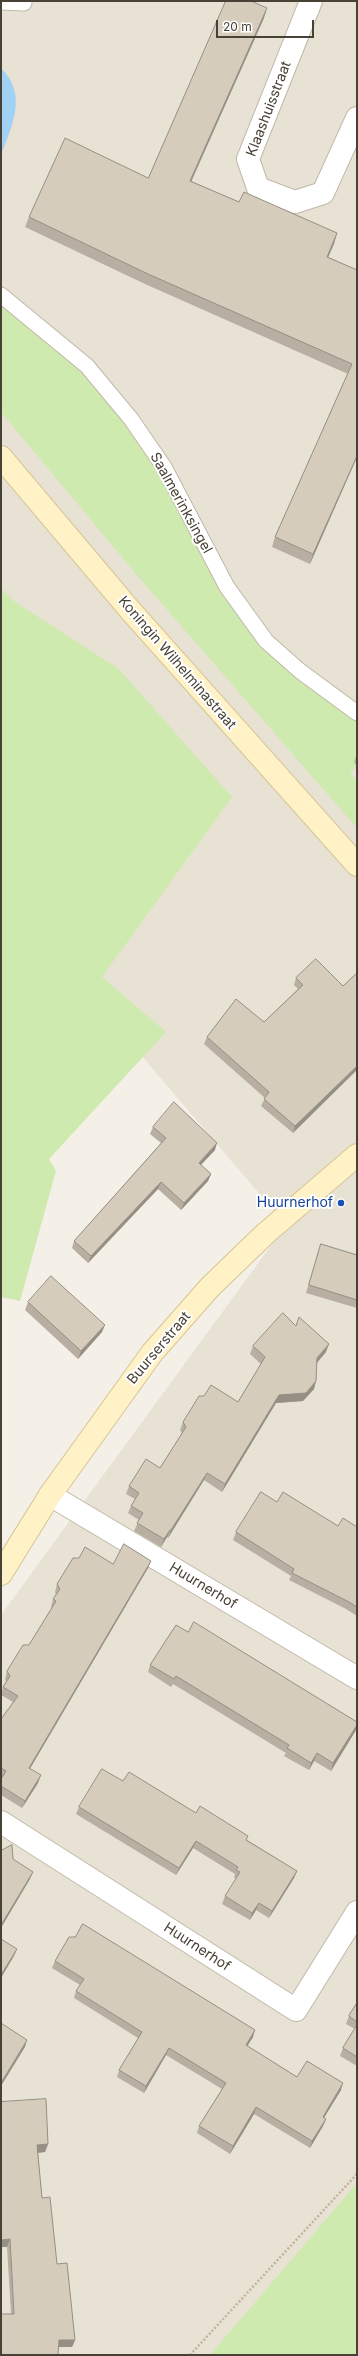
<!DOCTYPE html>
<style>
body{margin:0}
#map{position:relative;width:358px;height:2356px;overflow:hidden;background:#f4f0e7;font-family:Inter,sans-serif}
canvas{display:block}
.frame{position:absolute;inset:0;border:2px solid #484135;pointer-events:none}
.scale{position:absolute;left:216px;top:20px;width:98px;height:18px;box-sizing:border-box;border:2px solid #484135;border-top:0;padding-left:5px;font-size:12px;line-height:14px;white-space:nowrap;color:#484135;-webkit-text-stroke:3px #fff;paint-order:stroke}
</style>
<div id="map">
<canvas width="358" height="2356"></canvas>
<div class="frame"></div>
<div class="scale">20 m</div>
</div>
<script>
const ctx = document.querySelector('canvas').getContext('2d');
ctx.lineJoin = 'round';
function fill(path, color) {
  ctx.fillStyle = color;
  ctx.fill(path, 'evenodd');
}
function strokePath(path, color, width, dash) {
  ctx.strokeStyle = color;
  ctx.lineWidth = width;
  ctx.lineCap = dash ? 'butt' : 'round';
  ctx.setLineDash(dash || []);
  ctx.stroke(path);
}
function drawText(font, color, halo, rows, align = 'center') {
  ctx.font = font + ' Inter,sans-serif';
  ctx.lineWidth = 4;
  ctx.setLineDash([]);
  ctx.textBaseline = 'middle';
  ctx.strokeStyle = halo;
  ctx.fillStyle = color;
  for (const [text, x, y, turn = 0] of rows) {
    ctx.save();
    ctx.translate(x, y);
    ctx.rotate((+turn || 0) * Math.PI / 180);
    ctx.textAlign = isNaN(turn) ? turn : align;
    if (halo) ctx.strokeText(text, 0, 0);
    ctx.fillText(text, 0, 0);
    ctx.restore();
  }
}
const residential = new Path2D(`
 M1,1H357V2355H1V1615L286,1225L1,891Z`);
const green = new Path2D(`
 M1,305L14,317L69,356L108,394L262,635L357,718V766L350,773L357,781V828L136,574L1,412Z
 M1,588L15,602L119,669L232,797L102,977L166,1032L49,1159L56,1171L20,1301L1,1297Z
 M357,2183V2355H210Z`);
const water = new Path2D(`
 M1,68C28,95 12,125 1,155Z`);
const path = new Path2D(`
 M190,2355L357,2174`);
const service = new Path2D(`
 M1,2L24,3
 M1,295L87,366L131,419L164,467L227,587L266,641L300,671L357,713`);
const minor = new Path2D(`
 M311,1L248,159L258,188L295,202L323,193L357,118
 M50,1495L357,1678
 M1,1822L296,2010L357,1912`);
const secondary = new Path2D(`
 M1,457L130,610L357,865
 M1,1574L50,1495L152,1353L210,1287L266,1233L357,1155`);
const wall = new Path2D(`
 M264,18L191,181L239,202L337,233L328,257L357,270V457L310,564L272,547L275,537L348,374L145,284L25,227L29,217L148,178Z
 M357,754V766L354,762Z
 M357,973L293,1133L261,1106L265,1098L204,1044L207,1037L264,1022L298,989L294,985L296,978L343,986Z
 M153,1127L215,1150L201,1165L211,1174L208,1181L181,1210L158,1189L88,1263L72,1248L74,1241L161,1143L150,1134Z
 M321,1244L357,1255V1308L306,1293Z
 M28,1302L102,1332L78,1359L25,1310Z
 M299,1317L326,1352L317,1363L316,1381L314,1389L303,1401L276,1403L222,1492L204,1480L168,1538L167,1537L161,1547L134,1531L139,1520L128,1513L131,1506L135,1499L126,1494L129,1486L160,1468L182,1433L180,1430L183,1422L238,1402L261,1364L250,1354L253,1346L296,1325Z
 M277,1502L338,1526L357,1527V1616L346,1609L289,1580L291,1576L233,1540L236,1532Z
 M113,1564L148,1568L30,1769L38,1783L22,1808L1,1795V1779L2,1778L1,1777V1719L13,1702L1,1695L3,1687L6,1682L5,1679L7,1671L29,1645L52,1608L51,1607L53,1599L56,1595L55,1592L57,1584Z
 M150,1665L356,1730L331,1771L314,1761L309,1770L284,1756L286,1753L173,1684L171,1687L148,1672Z
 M123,1781L196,1813L247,1840L297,1871L294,1878L269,1918L256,1910L250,1920L222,1904L225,1896L236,1879L234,1877L235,1874L193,1848L176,1875L76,1814L79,1807Z
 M55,1961L253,2037L247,2046L297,2077L341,2090L324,2118L326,2119L323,2126L310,2148L254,2114L230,2154L197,2133L199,2126L222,2089L166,2055L144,2093L117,2077L119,2070L138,2038L74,1998L76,1991L80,1985L52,1968Z
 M357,2003V2066L340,2056L343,2048L355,2029L346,2024L349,2016Z
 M1,2102L48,2144L45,2152L38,2153L42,2198L75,2340L72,2347H59L11,2314L7,2247H1Z`);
const shadedWall = new Path2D(`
 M267,8L264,18L187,191L190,181Z
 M337,233L334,244L324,267L327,257Z
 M357,456V457L310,564L313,554Z
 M357,1066V1070L293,1133L295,1126Z
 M217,1143L215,1150L196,1170L199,1163Z
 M211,1174L208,1181L181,1210L184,1203Z
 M161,1182L158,1189L88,1263L91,1256Z
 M105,1325L102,1332L78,1359L81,1351Z
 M329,1344L326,1352L314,1366L317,1358Z
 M316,1381L314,1389L303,1401L276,1403L222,1492L225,1484L279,1395Z
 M207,1473L204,1480L168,1538L171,1530Z
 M170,1530L167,1537L161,1547L164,1539Z
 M151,1561L148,1568L26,1775L29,1768Z
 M357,1725L356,1730L331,1771L333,1763Z
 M317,1753L314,1761L309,1770L311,1763Z
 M41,1775L38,1783L22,1808L25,1801Z
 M196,1841L193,1848L176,1875L179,1868Z
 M297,1871L294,1878L269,1918L272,1911Z
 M33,1872L30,1879L1,1928V1925Z
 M259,1903L256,1910L250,1920L252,1913Z
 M17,1949L14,1956L1,1978V1975Z
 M255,2030L253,2037L243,2053L246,2045Z
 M27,2040L25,2047L1,2086V2083Z
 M169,2048L166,2055L144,2093L146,2086Z
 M343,2083L341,2090L320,2124L323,2117Z
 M256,2107L254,2114L230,2154L233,2146Z
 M326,2119L323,2126L310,2148L312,2141Z
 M48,2144L45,2152L34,2153L37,2145Z
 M10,2239L7,2247H1V2240Z
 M59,2340H75L72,2347H56Z`);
const building = new Path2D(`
 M226,1H251L267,8L190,181L239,202L244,192L337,233L327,257L357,270V456L313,554L275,537L352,364L148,274L29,217L65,138L148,178Z
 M316,959L343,986L357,973V1066L295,1126L264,1099L269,1092L207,1037L236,999L264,1022L303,985L296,978Z
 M174,1102L217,1143L199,1163L211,1174L184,1203L161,1182L91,1256L74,1241L166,1138L153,1127Z
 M321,1244L357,1255V1300L309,1285Z
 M51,1276L105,1325L81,1351L28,1302Z
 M283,1313L296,1326L299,1317L329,1344L317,1358L316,1381L306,1393L279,1395L225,1484L207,1473L171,1530H170L164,1539L137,1523L143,1513L131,1506L139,1493L129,1486L146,1459L160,1468L186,1427L183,1422L199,1396H204L211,1385L238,1402L265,1357L253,1346Z
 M261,1492L277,1502L283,1492L338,1526L343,1518L357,1527V1607L349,1602L292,1573L294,1569L236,1532Z
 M124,1544L151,1561L29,1768L41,1775L25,1801L1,1786V1779L6,1771L1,1768V1719L18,1696L3,1687L10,1676L7,1671L23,1645H29L56,1601L53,1599L60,1589L57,1584L73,1558H79L85,1547L113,1564Z
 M194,1622L357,1722V1725L333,1763L317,1753L311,1763L287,1748L289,1745L176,1676L174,1679L150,1665L176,1625L188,1632Z
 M102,1769L123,1781L129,1772L196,1813L200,1806L248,1836L246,1840L297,1871L272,1911L259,1903L252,1913L225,1896L240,1872L236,1870L238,1867L196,1841L179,1868L79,1807Z
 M12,1845L13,1859L33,1872L1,1925V1851Z
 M83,1924L255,2030L246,2045L297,2077L307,2061L343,2083L323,2117L326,2119L312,2141L256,2107L233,2146L199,2126L226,2083L169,2048L146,2086L119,2070L142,2032L76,1991L84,1979L55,1961L69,1937H75Z
 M1,1939L17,1949L1,1975Z
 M357,2003V2022L349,2016Z
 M1,2023L27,2040L1,2083Z
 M357,2025V2057L343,2048Z
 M46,2099L48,2144L37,2145L42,2198L50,2197L57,2264L67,2263L75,2340H59L58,2355H1V2314H14L10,2239L1,2240V2102Z`);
const markers = [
 [341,1203,4,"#1a4fb4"]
];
const streetNames = [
 ["Klaashuisstraat",269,109,-69],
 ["Saalmerinksingel",181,503,61],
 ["Koningin Wilhelminastraat",177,663,49],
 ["Buurserstraat",159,1348,-50],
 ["Huurnerhof",203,1586,31],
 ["Huurnerhof",197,1947,33]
];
const transitNames = [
 ["Huurnerhof",333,1203]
];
fill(residential, '#e8e2d5');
fill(green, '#cfeaae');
fill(water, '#a1d1f3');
strokePath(service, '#c0b8a9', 17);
strokePath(minor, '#c0b8a9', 24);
strokePath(secondary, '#d6c595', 24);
strokePath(path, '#c3b499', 2.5, [2, 2]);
strokePath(service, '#fff', 15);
strokePath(minor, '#fff', 22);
strokePath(secondary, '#fff2c6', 22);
fill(wall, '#b8afa2');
fill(shadedWall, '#968f84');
fill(building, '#d6ccbc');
strokePath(building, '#968f84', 1);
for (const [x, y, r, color] of markers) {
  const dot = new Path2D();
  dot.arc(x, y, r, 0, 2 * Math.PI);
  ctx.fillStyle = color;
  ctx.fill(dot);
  strokePath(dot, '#fff', 1.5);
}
drawText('14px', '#484135', '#fff', streetNames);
drawText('14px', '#164399', '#fff', transitNames, 'right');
</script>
